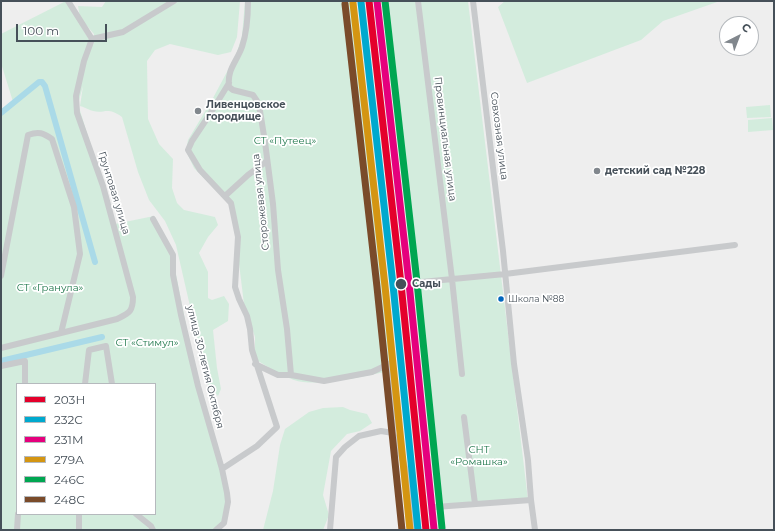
<!DOCTYPE html>
<meta charset="utf-8">
<style>
body{margin:0}
#map{position:relative;width:775px;height:531px;overflow:hidden;background:#eee;font-family:Montserrat,sans-serif}
canvas{display:block}
.frame{position:absolute;inset:0;border:2px solid #465059;pointer-events:none}
.legend{position:absolute;left:16px;top:383px;width:140px;height:132px;box-sizing:border-box;background:#fff;border:1px solid #b5b9bd;margin:0;padding:5px 7px;list-style:none;font-size:12px;color:#465059}
.legend li{display:flex;align-items:center;gap:8px;height:20px}
.legend b{width:20px;border:1px solid #b5b9bd}
.north{position:absolute;left:719px;top:16px;width:40px;height:40px;box-sizing:border-box;background:#fff;border:1px solid #b5b9bd;border-radius:50%;rotate:42deg;font-size:11px;font-weight:700;line-height:16px;text-align:center;color:#465059}
.north::after{content:'';display:block;margin:auto;width:14px;height:18px;background:#81878d;clip-path:polygon(50% 0,100% 100%,50% 72%,0 100%)}
.scale{position:absolute;left:16px;top:24px;width:91px;height:18px;box-sizing:border-box;border:2px solid #465059;border-top:0;padding-left:5px;font-size:12px;line-height:14px;white-space:nowrap;color:#465059;-webkit-text-stroke:3px #fff;paint-order:stroke}
</style>
<div id="map">
<canvas width="775" height="531"></canvas>
<div class="frame"></div>
<ul class="legend">
<li><b style="height:5px;background:#e4002b"></b>203Н</li>
<li><b style="height:5px;background:#00a9ce"></b>232C</li>
<li><b style="height:5px;background:#e5007d"></b>231М</li>
<li><b style="height:5px;background:#d49512"></b>279А</li>
<li><b style="height:5px;background:#00a651"></b>246С</li>
<li><b style="height:5px;background:#7a4b2a"></b>248С</li>
</ul>
<div class="north">С</div>
<div class="scale">100 m</div>
</div>
<script>
const ctx = document.querySelector('canvas').getContext('2d');
ctx.lineJoin = 'round';
function fill(path, color) {
  ctx.fillStyle = color;
  ctx.fill(path, 'evenodd');
}
function strokePath(path, color, width, dash) {
  ctx.strokeStyle = color;
  ctx.lineWidth = width;
  ctx.lineCap = dash ? 'butt' : 'round';
  ctx.setLineDash(dash || []);
  ctx.stroke(path);
}
function drawText(font, color, halo, rows, align = 'center') {
  ctx.font = font + ' Montserrat,sans-serif';
  ctx.lineWidth = 3.5;
  ctx.setLineDash([]);
  ctx.textBaseline = 'middle';
  ctx.strokeStyle = halo;
  ctx.fillStyle = color;
  for (const [text, x, y, turn = 0] of rows) {
    ctx.save();
    ctx.translate(x, y);
    ctx.rotate((+turn || 0) * Math.PI / 180);
    ctx.textAlign = isNaN(turn) ? turn : align;
    if (halo) ctx.strokeText(text, 0, 0);
    ctx.fillText(text, 0, 0);
    ctx.restore();
  }
}
const green = new Path2D(`
 M66,1L93,46L94,34L80,18L78,6L102,7L106,1H240L237,37L231,52L218,55L170,44L155,50L147,61L148,119L159,144L173,159L172,188L177,203L184,210L215,217L218,225L208,237L199,253L208,272V298L212,300L224,296L229,304L228,321L213,330L217,368L221,389L218,396L208,385L176,245L165,221L149,200L138,172L122,117C107,106 105,114 93,111C89,110 84,107 80,106L83,86L78,104L115,224L154,216L172,254L192,355L225,474L227,512L222,525L214,530H1V116L14,105L1,63V34ZM17,384H155V514H17Z
 M245,1H354L395,370C369,375 318,388 294,380C280,375 268,367 255,359V337L244,304L232,207L194,168L186,151L188,140L213,98L236,55L242,36Z
 M384,1H468L528,500L442,508Z
 M505,1H720L663,21L641,40L527,83L498,7Z
 M770,105L771,117L747,118L746,107Z
 M772,118L773,130L748,132V120Z
 M343,407L350,410L367,414L372,423L360,431L347,434L331,451L323,495L329,515L323,530H263L273,491L280,445L285,429L309,412L323,408Z`);
const canal = new Path2D(`
 M1,113L39,82H42L45,86L95,262
 M1,361L102,337`);
const minor = new Path2D(`
 M68,1L92,39
 M248,1C248,16 247,32 242,47C236,63 227,69 229,87L233,90L253,95L257,101L260,111L265,142L273,204L278,270L287,329L291,375
 M418,1L452,279L462,374
 M473,1L503,251L514,364L528,460L531,500L535,530
 M225,196L248,175L267,161
 M153,219L173,255V275L181,315L198,386L222,469L227,493L228,502L224,523L216,530
 M1,276L28,135C39,131 43,133 52,139L74,207L80,254L61,333
 M411,283L505,274L735,245
 M1,348L117,319C129,313 133,312 133,297L103,186L77,113L76,96L84,61L92,39L123,32L174,1
 M255,364L278,375H291L324,381L372,372L391,363L393,433L405,467L410,487L414,530
 M1,366L25,361V384
 M85,384L89,350L106,346L112,384
 M464,417L475,504
 M222,469L257,446L277,427L252,350L250,329L247,316L239,299L235,287L238,237L231,203L200,170L188,150L192,141L210,114L229,83
 M435,507L531,500
 M136,514L151,526L153,530
 M17,530L18,514
 M79,530V514
 M330,530L336,457L345,447L359,436L381,431L393,433`);
const rail1 = new Path2D(`
 M369,1L401,284L426,530`);
const rail2 = new Path2D(`
 M361,2L393,285L418,530`);
const rail3 = new Path2D(`
 M377,1L409,283L434,529`);
const rail4 = new Path2D(`
 M353,3L385,286L410,530`);
const rail5 = new Path2D(`
 M385,1L417,282L442,528`);
const rail6 = new Path2D(`
 M345,4L377,287L402,530`);
const markers = [
 [198,111,4,"#81878d"],
 [597,171,4,"#81878d"],
 [401,284,6,"#465059"],
 [501,299,3.5,"#0065bd"]
];
const busNames = [
 ["Школа №88",508,299]
];
const poiNames = [
 ["Ливенцовское",206,105],
 ["городище",206,117],
 ["детский сад №228",605,171]
];
const streetNames = [
 ["Совхозная улица",499,136,83],
 ["Провинциальная улица",445,139,83],
 ["Грунтовая улица",114,193,73],
 ["Сторожевая улица",261,202,-96],
 ["улица 30-летия Октября",205,367,76]
];
const parkNames = [
 ["СТ «Путеец»",285,141],
 ["СТ «Гранула»",50,288],
 ["СТ «Стимул»",147,343],
 ["СНТ",479,450],
 ["«Ромашка»",479,462]
];
const stopNames = [
 ["Сады",412,284]
];
fill(green, '#d3ecdd');
strokePath(canal, '#aadae8', 6);
strokePath(minor, '#c8cacc', 6);
strokePath(rail1, '#e4002b', 7);
strokePath(rail2, '#00a9ce', 7);
strokePath(rail3, '#e5007d', 7);
strokePath(rail4, '#d49512', 7);
strokePath(rail5, '#00a651', 7);
strokePath(rail6, '#7a4b2a', 7);
for (const [x, y, r, color] of markers) {
  const dot = new Path2D();
  dot.arc(x, y, r, 0, 2 * Math.PI);
  ctx.fillStyle = color;
  ctx.fill(dot);
  strokePath(dot, '#fff', 1.5);
}
drawText('9px', '#465059', '#fff', busNames, 'left');
drawText('bold 10px', '#465059', '#fff', poiNames, 'left');
drawText('10px', '#465059', '#fff', streetNames);
drawText('10px', '#1c7549', '#fff', parkNames);
drawText('bold 10px', '#465059', '#fff', stopNames, 'left');
</script>
